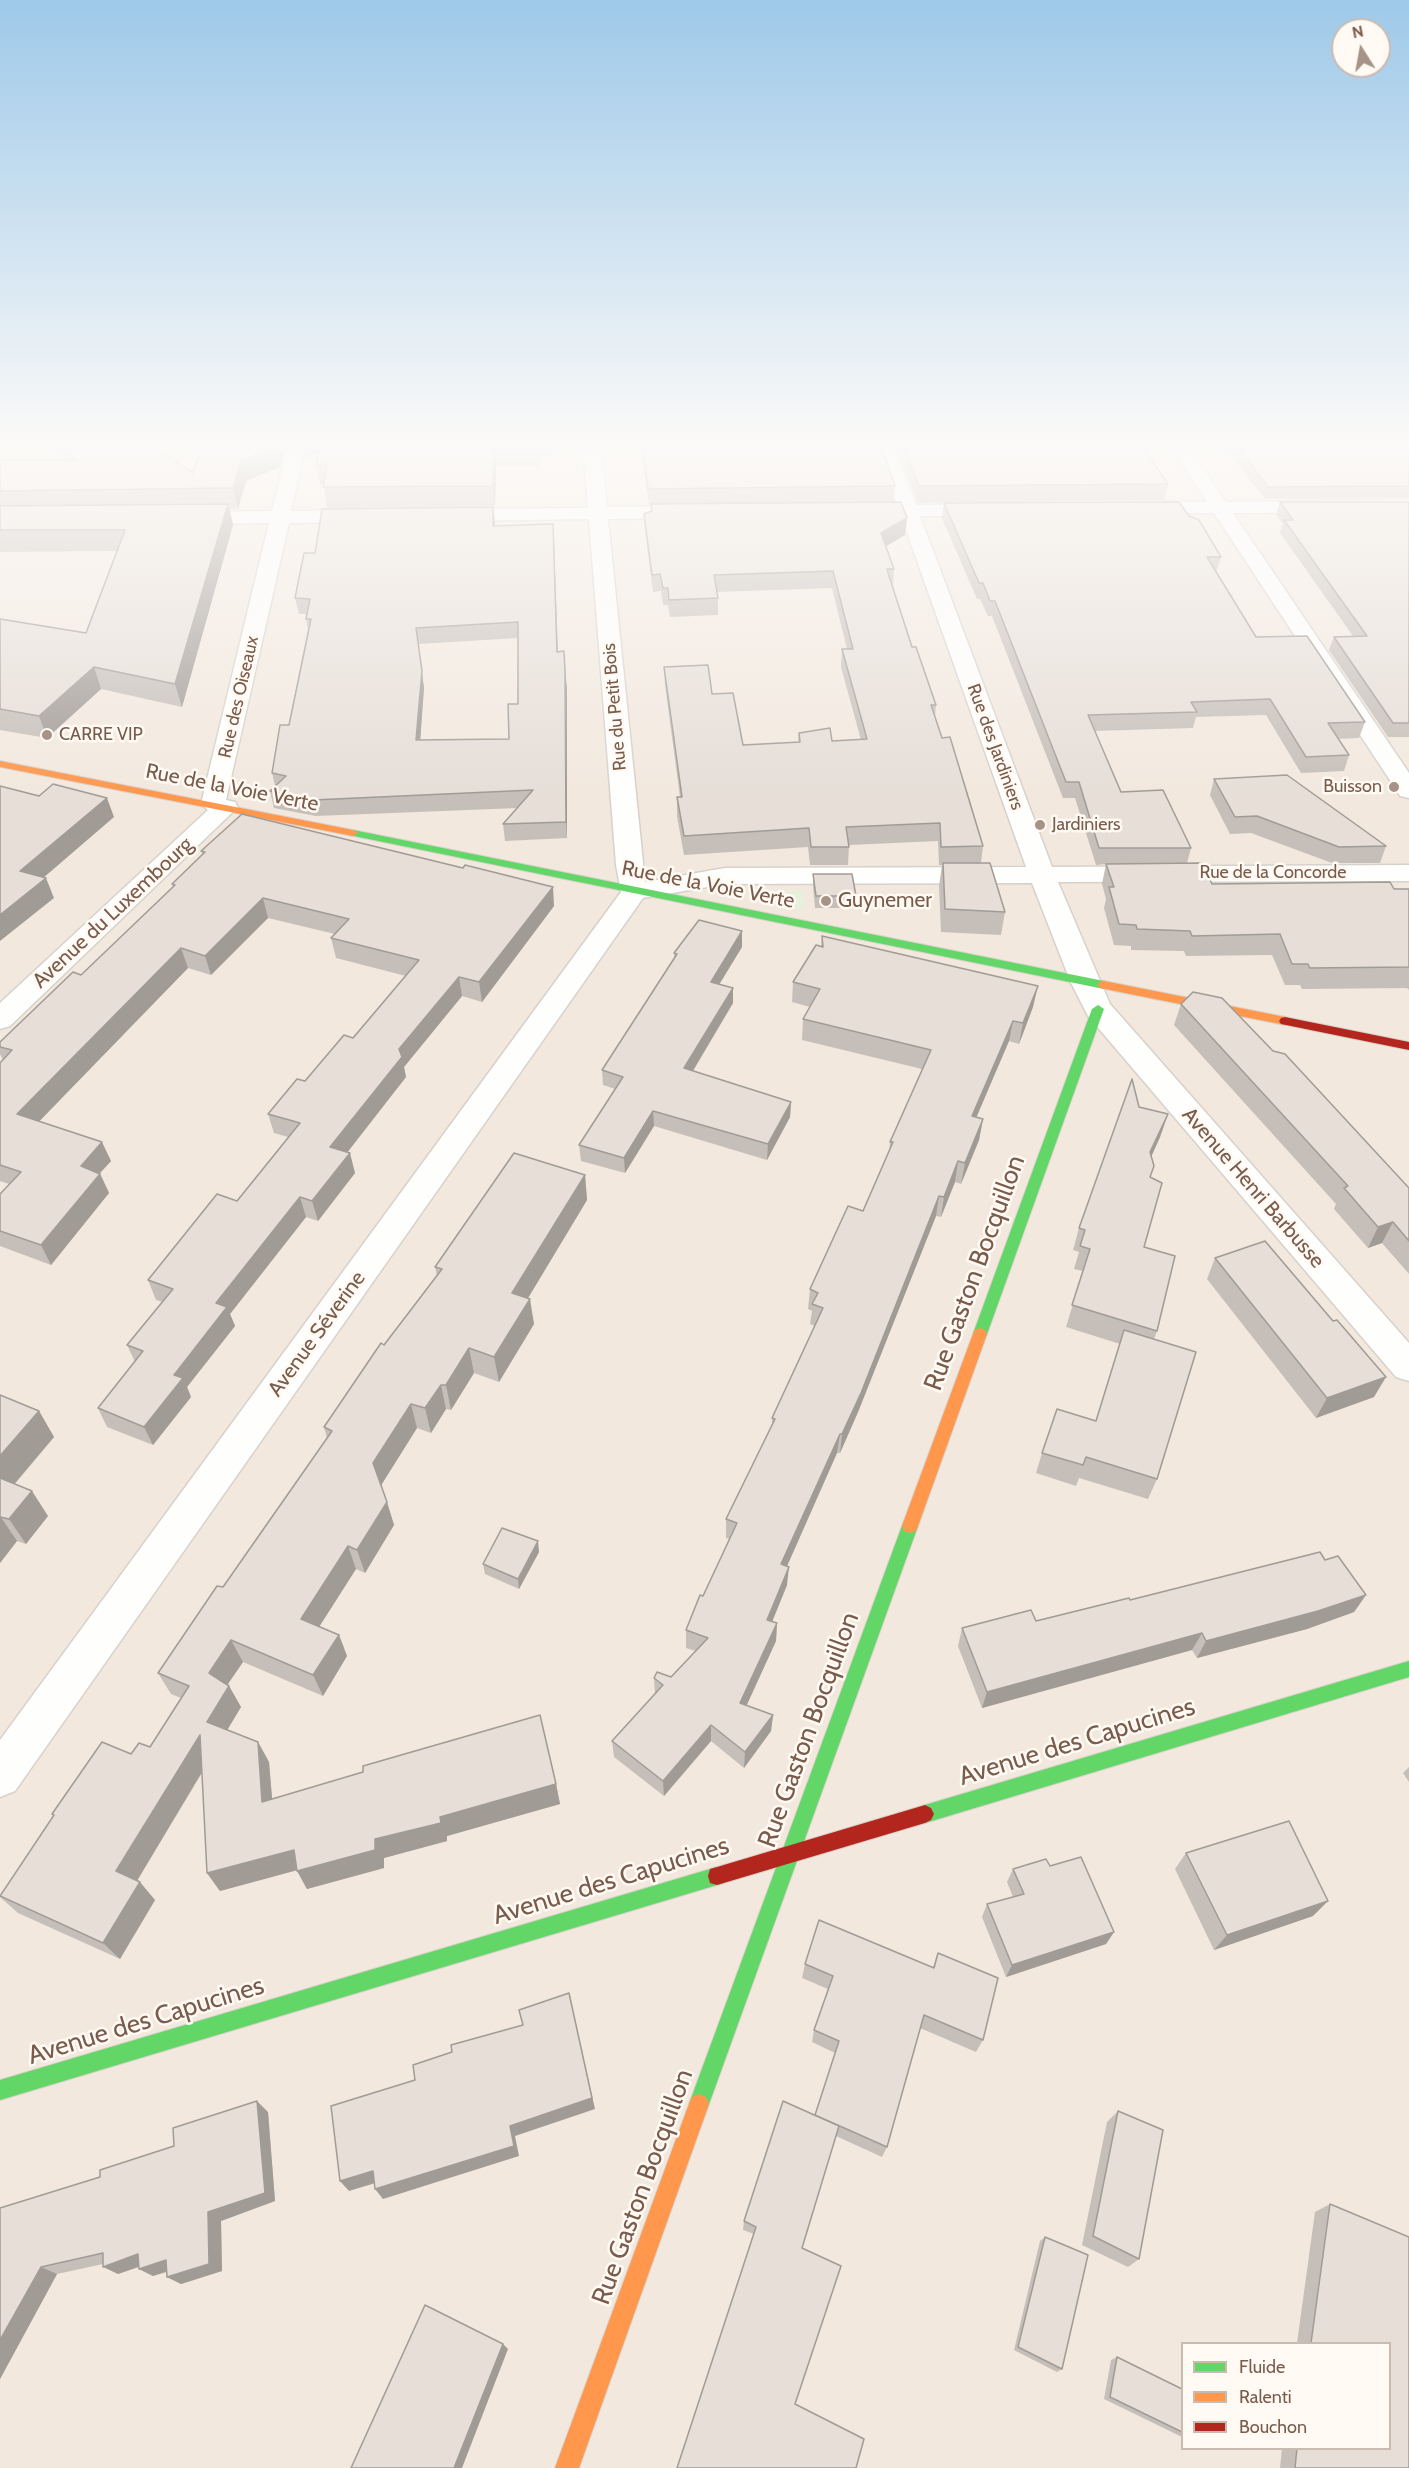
<!DOCTYPE html>
<meta charset="utf-8">
<style>
body{margin:0}
#map{position:relative;width:1409px;height:2468px;overflow:hidden;background:#f9f5f0;font-family:Cabin,sans-serif}
canvas{display:block}
.legend{position:absolute;left:1181px;top:2342px;width:210px;height:108px;box-sizing:border-box;background:#fffaf3;border:2px solid #cabbb1;margin:0;padding:8px 10px;list-style:none;font-size:18px;color:#7a5c4d}
.legend li{display:flex;align-items:center;gap:12px;height:30px}
.legend b{width:30px;border:2px solid #cabbb1}
.north{position:absolute;left:1331px;top:18px;width:60px;height:60px;box-sizing:border-box;background:#fffaf3;border:2px solid #cabbb1;border-radius:50%;rotate:349deg;font-size:16px;font-weight:700;line-height:24px;text-align:center;color:#7a5c4d}
.north::after{content:'';display:block;margin:auto;width:21px;height:27px;background:#a69286;clip-path:polygon(50% 0,100% 100%,50% 72%,0 100%)}
</style>
<div id="map">
<canvas width="1409" height="2468"></canvas>
<ul class="legend">
<li><b style="height:8px;background:#63d668"></b>Fluide</li>
<li><b style="height:8px;background:#ff974d"></b>Ralenti</li>
<li><b style="height:8px;background:#b3261e"></b>Bouchon</li>
</ul>
<div class="north">N</div>
</div>
<script>
const ctx = document.querySelector('canvas').getContext('2d');
ctx.lineJoin = 'round';
function fill(path, color) {
  ctx.fillStyle = color;
  ctx.fill(path, 'evenodd');
}
function strokePath(path, color, width, dash) {
  ctx.strokeStyle = color;
  ctx.lineWidth = width;
  ctx.lineCap = dash ? 'butt' : 'round';
  ctx.setLineDash(dash || []);
  ctx.stroke(path);
}
function drawText(font, color, halo, rows, align = 'center') {
  ctx.font = font + ' Cabin,sans-serif';
  ctx.lineWidth = 5;
  ctx.setLineDash([]);
  ctx.textBaseline = 'middle';
  ctx.strokeStyle = halo;
  ctx.fillStyle = color;
  for (const [text, x, y, turn = 0] of rows) {
    ctx.save();
    ctx.translate(x, y);
    ctx.rotate((+turn || 0) * Math.PI / 180);
    ctx.textAlign = isNaN(turn) ? turn : align;
    if (halo) ctx.strokeText(text, 0, 0);
    ctx.fillText(text, 0, 0);
    ctx.restore();
  }
}
const residential = new Path2D(`
 M0,449H1409V2468H0ZM1182,2344H1390V2448H1182Z`);
const green = new Path2D(`
 M760,891H803L804,910L758,901Z`);
const street = new Path2D(`
 M287,449H305L291,511L364,510L371,512L374,516L371,520L364,522L289,523L226,800L235,802L238,807L10,1026L0,1029V1003L208,810L201,804L269,523L188,524L181,522L178,518L181,514L188,512L272,511Z
 M583,449H601L607,507L694,506L701,508L704,512L701,516L694,518L608,519L645,882L725,868L1026,867L901,516L853,515L850,511L853,507L897,505L877,449H895L916,505L988,504L995,506L998,510L995,514L988,516H920L1052,867L1409,865V881L1058,882L1110,1004L1409,1343V1381L1396,1377L1088,1016L1071,983L1032,883L725,884L643,898L15,1791L0,1797V1740L621,892L616,865L589,519L449,521L442,519L439,515L442,511L449,509L588,508Z
 M1172,449H1190L1226,502L1409,500V512L1233,513L1409,773V798L1400,796L1397,791L1214,513L1139,514L1132,512L1129,508L1132,504L1139,502H1207Z`);
const fast = new Path2D(`
 M353,830L1104,981L1110,985L1104,989L349,835V831Z
 M1098,1005L1104,1009L987,1334L985,1338H975L973,1334L1092,1009Z
 M910,1519L916,1521L918,1526L709,2104L706,2111L699,2114L692,2111L689,2104L902,1526L904,1521Z
 M1409,1661V1677L925,1823L919,1820L916,1814L919,1808L925,1805Z
 M717,1867L724,1869L726,1876L724,1883L717,1885L0,2100V2080Z`);
const slow = new Path2D(`
 M0,761L353,830L358,833L353,836L0,767Z
 M1104,981L1285,1017L1291,1021L1285,1025L1100,988L1098,985L1100,982Z
 M980,1328L985,1330L987,1334L918,1526L916,1531L910,1533L904,1531L902,1526L973,1334L975,1330Z
 M699,2094L706,2097L709,2104L579,2468H555L689,2104L692,2097Z`);
const jam = new Path2D(`
 M1285,1017L1409,1042V1050L1281,1024L1279,1021L1281,1018Z
 M925,1805L931,1808L934,1814L931,1820L925,1823L717,1885L710,1883L708,1876L710,1869L717,1867Z`);
const wall = new Path2D(`
 M54,449H157L193,473L280,467L246,481L238,509H230L233,525L182,707L101,689L47,738L0,730V619L86,633L117,551L0,552V460H64Z
 M304,449H552L553,457L539,458L540,466L496,467L495,506L327,508L324,485H320L316,465L319,453L305,458Z
 M641,449H882L895,486L894,502L905,535L886,546L894,569L893,586H892L912,647L936,705L935,717L942,738L983,846L981,863L1005,912L1001,935L941,932L939,886L942,865H939L938,841L849,845L848,865H810L808,847L684,855L677,816V797H680L665,685L664,667L712,694L743,745L798,743L799,733L832,741L861,740L841,667L842,649H847L832,588L717,592L718,598V615L670,617L668,605H663L661,591L653,592L645,531L644,514L651,512V505H649Z
 M897,449H1148L1147,454L1168,484L1164,500L918,503Z
 M1222,449H1409V498L1265,499L1232,457H1227Z
 M1280,502H1409V737H1388L1329,650L1334,637L1353,636L1280,533L1283,524L1276,515Z
 M944,503L1189,516L1221,557L1216,572L1256,637L1365,722L1359,738L1338,739L1349,755L1344,771L1301,773L1266,715L1196,717L1193,728L1094,731L1121,792L1191,848L1187,863L1212,884L1409,889V990L1407,988L1302,989L1300,985H1285L1272,955L1186,956L1184,951L1131,950V946L1114,945L1104,908L1106,899L1102,884L1106,864L1096,865L1075,798H1063L992,616H988L980,599H977L942,518Z
 M493,507L495,526L554,539L558,652L567,688V838L505,841L503,824L518,808L316,816L274,808L270,791L275,786L272,773L289,725L308,629L306,619L307,614H299L295,598L315,553ZM518,638V704L509,739L420,740L424,688L418,644Z
 M1214,779L1386,846L1380,863H1332L1251,833L1230,834L1210,795Z
 M201,851L554,906L482,1002L462,996L404,1067L406,1077L347,1152L355,1173L318,1221L306,1217L230,1314L235,1326L187,1387L191,1397L153,1445L107,1427L98,1408L135,1362L127,1345L163,1302L156,1300L148,1280L237,1201L288,1137L274,1133L268,1114L353,1038L406,976L336,958L331,938L335,934L268,918L211,975L188,968L39,1121L111,1161L100,1173L109,1193L51,1265L0,1246V1194L9,1184L0,1181V1063L3,1060L0,1054V1042L81,975L173,887L172,884L203,855Z
 M813,874L856,896L854,908H815L813,886Z
 M742,931V947L719,984L733,988V1003L693,1071L791,1102L790,1117L767,1160L654,1126L625,1173L581,1161L579,1145L615,1089L603,1085L602,1070L674,958V953Z
 M822,936L1033,1007L1019,1044L1009,1041L976,1117L983,1119L979,1140L961,1184L955,1182L941,1217L936,1216L858,1412L840,1453H837L787,1566V1585L772,1621L777,1623L776,1641L746,1705L773,1715L771,1731L744,1768L711,1741L664,1796L614,1757L612,1741L655,1694L654,1678L671,1677L696,1651L686,1648V1630L703,1596L730,1539L726,1538V1519L772,1424V1418L815,1326L810,1324L812,1311L808,1309L810,1289L863,1211L889,1153L890,1142L922,1069L802,1040L803,1019L810,1007L792,1002L793,982L821,946Z
 M1181,1004L1273,1051L1409,1188V1274L1382,1243L1368,1248L1334,1209L1336,1204L1174,1025Z
 M1139,1107L1168,1114L1160,1137L1151,1157L1150,1177L1144,1247L1157,1331L1154,1339L1157,1479L1148,1499L1079,1478L1076,1486L1036,1473L1042,1453L1096,1421L1120,1344L1066,1327L1083,1271L1074,1269L1079,1252L1073,1250L1079,1228Z
 M585,1175L587,1200L528,1298L534,1324L499,1382L474,1373L451,1410L446,1409L431,1433L417,1428L381,1485L394,1525L365,1573L356,1569L319,1627L339,1635L347,1656L323,1696L243,1662L227,1685L229,1686L241,1707L227,1730L258,1742L269,1762L272,1799L556,1784L560,1804L447,1836V1841L384,1858V1868L307,1889L297,1870L220,1891L207,1873L202,1773L137,1881L155,1900L120,1959L18,1913L0,1897L54,1816L52,1814L131,1754L150,1747L181,1698L171,1694L158,1673L223,1587L327,1438L324,1427L384,1345L437,1276L435,1267Z
 M1215,1258L1374,1397L1316,1418L1207,1279Z
 M0,1395L39,1411L54,1437L15,1484L48,1516L26,1544L17,1541L0,1563Z
 M539,1552L519,1589L485,1574L483,1564Z
 M1325,1560L1366,1595L1354,1612L1307,1629L1197,1658L1192,1650L982,1708L958,1646L962,1628L1036,1621L1130,1600Z
 M1409,1767V1782L1403,1773Z
 M1186,1853L1313,1916L1214,1950L1175,1869Z
 M1013,1869L1114,1932L1106,1944L1006,1977L982,1917L987,1904L1013,1897L1007,1882Z
 M938,1953L983,2040L976,2052L920,2028L887,2147L882,2157L836,2136L677,2468L754,2234L743,2230L744,2221L815,2115L835,2053L812,2042L814,2030L828,1989L802,1978L805,1964L933,1967Z
 M1118,2111L1139,2259L1128,2267L1082,2245L1107,2122Z
 M268,2112L275,2201L221,2221L222,2271L181,2284L167,2277V2272L153,2276L139,2269V2267L118,2274L103,2264L57,2274L0,2379V2208L100,2177Z
 M1330,2204L1409,2237V2468H1280L1282,2448H1389V2343H1297L1315,2212Z
 M1045,2237L1062,2369L1057,2372L1014,2350L1040,2241Z
 M1117,2357L1182,2389V2437L1104,2399L1111,2360Z`);
const shadedWall = new Path2D(`
 M271,449H286L280,467L246,481L238,509L233,488L241,460Z
 M304,449H327V450L305,458Z
 M495,449L496,467L495,506L493,486Z
 M228,504L233,525L182,707L175,684Z
 M493,507L495,522L494,541L493,526Z
 M907,518L905,535L880,550L881,533Z
 M553,524L554,539L558,668L557,652Z
 M416,628L424,688L419,757L416,740Z
 M94,667L101,689L47,738L39,716Z
 M565,671L567,688V838L566,822Z
 M107,798L114,817L28,891L20,871Z
 M46,878L54,898L0,941V915Z
 M553,887L554,906L482,1002L479,982Z
 M263,898L268,918L211,975L205,956Z
 M742,931V947L711,998V982Z
 M181,948L188,968L27,1134L17,1114Z
 M459,977L462,996L404,1067L406,1077L336,1167L330,1147L399,1049Z
 M1038,986L1033,1007L1019,1044L1023,1023Z
 M733,988V1003L685,1084L684,1068Z
 M1013,1021L1009,1041L968,1137L972,1116Z
 M791,1102L790,1117L767,1160L768,1144Z
 M653,1111L654,1126L625,1173L624,1158Z
 M1168,1114L1160,1137L1143,1175L1150,1152Z
 M983,1119L979,1140L961,1184L965,1163Z
 M102,1142L111,1161L89,1185L81,1166Z
 M350,1153L355,1173L318,1221L312,1201Z
 M958,1161L955,1182L941,1217L944,1197Z
 M100,1174L109,1193L51,1265L41,1245Z
 M585,1175L587,1200L516,1318L512,1293Z
 M939,1196L936,1216L858,1412L840,1453L842,1434Z
 M300,1197L306,1217L230,1314L235,1326L187,1387L191,1397L153,1445L144,1427L174,1375L216,1303Z
 M1393,1222L1382,1243L1368,1248L1378,1227Z
 M530,1299L534,1324L499,1382L494,1357Z
 M469,1348L474,1373L451,1410L446,1385Z
 M1386,1377L1374,1397L1316,1418L1327,1398Z
 M441,1385L446,1409L431,1433L425,1408Z
 M411,1404L417,1428L380,1487L373,1463Z
 M39,1411L54,1437L3,1497L0,1492V1456Z
 M840,1434L837,1453L780,1582L781,1564Z
 M32,1491L48,1516L26,1544L9,1519Z
 M387,1502L394,1525L365,1573L357,1550Z
 M0,1516L17,1541L0,1563Z
 M538,1541L539,1552L519,1589L518,1579Z
 M348,1546L356,1569L310,1641L301,1619Z
 M789,1567L787,1585L766,1637L767,1620Z
 M1366,1595L1354,1612L1307,1629L1197,1658L1206,1641Z
 M777,1623L776,1641L740,1720V1703Z
 M1202,1633L1192,1650L982,1708L987,1692Z
 M339,1635L347,1656L323,1696L313,1675Z
 M231,1640L243,1662L221,1694L209,1673Z
 M229,1686L241,1707L220,1742L207,1722Z
 M773,1715L771,1731L744,1768L745,1752Z
 M711,1725V1741L664,1796L663,1781Z
 M200,1735L212,1755L132,1889L116,1871Z
 M258,1742L269,1762L274,1821L262,1802Z
 M556,1784L560,1804L447,1836V1841L384,1858V1868L307,1889L297,1871L375,1839L440,1817Z
 M294,1850L305,1868L220,1891L207,1873Z
 M140,1882L155,1900L120,1959L103,1943Z
 M1328,1901L1313,1916L1214,1950L1227,1935Z
 M1114,1932L1106,1944L1006,1977L1012,1965Z
 M569,1993L595,2109L515,2136L519,2156L383,2199L375,2189L510,2126Z
 M257,2101L268,2112L275,2201L221,2221L222,2271L181,2284L167,2277L208,2212Z
 M373,2171L382,2181L349,2191L340,2181Z
 M138,2254L152,2262L118,2274L103,2267Z
 M166,2260L180,2267L153,2276L139,2269Z
 M41,2267L57,2274L0,2379V2340Z
 M503,2344L508,2349L462,2468H454Z`);
const building = new Path2D(`
 M67,449H157L193,473L201,449H271L241,460L233,488L0,491V460H77Z
 M320,449H494L493,486L323,487L327,464L316,465Z
 M643,449H882L895,486L648,489Z
 M905,449H1144L1168,484L919,486Z
 M1239,449H1409V486L1268,487Z
 M901,502L907,518L881,533L894,569H887L889,576L912,647H916L936,705H931L942,738L950,737L983,846L941,847L940,823L846,827L849,847H811L809,828L684,836L677,797H682L664,667L708,665L712,694L733,693L743,745L800,742L799,733L830,728L832,741L867,739L842,649H853L833,571L714,575L718,598L669,600L668,588H663L660,574L652,575L644,514L652,511L651,504Z
 M1179,502L1189,516L1199,520L1221,557H1207L1256,637L1307,636L1365,722L1328,723L1349,755L1306,757L1270,699L1191,702L1197,712L1088,715L1121,792L1163,790L1191,848H1099L1079,782H1066L995,601H990L983,583H979L944,503Z
 M1280,502H1409V723H1393L1334,637L1367,636L1284,520H1293Z
 M228,504L175,684L94,667L39,716L0,709V619L86,633L125,530H0V506Z
 M493,507V526L553,524L557,652L564,651L565,671L566,822L503,824L533,790L313,800L270,791L286,776L272,773L280,725H289L311,619H306L310,599L295,598L304,553H315L322,509ZM518,622V704H508L509,739L416,740L422,671L416,628Z
 M1287,775L1386,846L1339,847L1257,816L1235,817L1214,779Z
 M53,784L107,798L20,871L46,878L0,915V786L39,796Z
 M242,814L463,868L465,865L553,887L479,982L459,977L399,1049L402,1057L330,1147L350,1153L312,1201L300,1197L216,1303L227,1307L174,1375L183,1378L144,1427L98,1408L143,1351L127,1345L173,1289L148,1280L217,1194L237,1201L300,1123L268,1114L297,1079L305,1081L344,1035L353,1038L419,960L331,938L349,919L263,898L205,956L181,948L17,1114L102,1142L81,1166L100,1174L41,1245L0,1231V1194L21,1172L0,1165V1063L12,1050L0,1047V1042L73,972L81,975L175,885L172,884L205,852L201,851Z
 M943,863H990L1005,912L945,909Z
 M1202,863L1212,884L1390,882L1394,889H1409V967L1310,968L1308,964H1292L1280,934L1192,936L1190,931L1137,929L1136,925L1119,924L1109,887H1114L1106,864Z
 M813,874H852L856,896H816Z
 M699,920L742,931L711,982L733,988L684,1068L791,1102L768,1144L653,1111L624,1158L579,1145L623,1077L602,1070L677,954L674,953Z
 M822,936L1038,986L1023,1023L1013,1021L972,1116L983,1119L965,1163L958,1161L944,1197L939,1196L861,1393L842,1434H840L781,1564L789,1567L767,1620L777,1623L740,1703L773,1715L745,1752L711,1725L663,1781L612,1741L663,1685L654,1678L657,1672L671,1677L708,1638L686,1630L700,1595L703,1596L737,1523L726,1519L775,1419L772,1418L823,1308L812,1304L818,1293L810,1289L848,1206L863,1211L893,1142H890L931,1050L803,1019L820,989L793,982L816,945L823,947Z
 M1193,992L1222,998L1273,1051L1285,1054L1409,1188V1241L1393,1222L1378,1227L1344,1188L1348,1186L1181,1004Z
 M1132,1079L1139,1107L1168,1114L1150,1152L1154,1166L1150,1177L1162,1183L1144,1247L1175,1256L1157,1331L1072,1305L1090,1249L1080,1246L1085,1230L1079,1228Z
 M514,1153L585,1175L512,1293L530,1299L494,1357L469,1348L446,1385H441L425,1408L411,1404L373,1463L387,1502L357,1550L348,1546L301,1619L339,1635L313,1675L231,1640L209,1673L229,1686L207,1722L258,1742L262,1802L363,1772V1766L540,1715L556,1784L440,1817L441,1823L375,1839V1850L297,1871L294,1850L207,1873L200,1735L116,1871L140,1882L103,1943L0,1896L54,1815L52,1814L102,1742L131,1754L139,1743L150,1747L189,1686L158,1673L217,1586L223,1587L332,1431L324,1427L381,1343L384,1345L442,1269L435,1267Z
 M1265,1241L1333,1321L1337,1320L1386,1377L1327,1398L1215,1258Z
 M1124,1330L1196,1352L1157,1479L1086,1457L1083,1465L1042,1453L1057,1409L1096,1421Z
 M0,1395L39,1411L0,1456Z
 M0,1478L32,1491L9,1519L0,1517Z
 M502,1528L538,1541L518,1579L483,1564Z
 M1320,1552L1325,1560L1338,1556L1366,1595L1318,1611L1206,1641L1202,1633L987,1692L962,1628L1031,1610L1036,1621L1129,1598L1130,1600Z
 M1289,1821L1328,1901L1227,1935L1186,1853Z
 M1081,1857L1114,1932L1012,1965L987,1904L1024,1894L1013,1869L1046,1859L1050,1866Z
 M819,1920L934,1968L938,1953L998,1978L983,2040L924,2015L887,2147L815,2115L839,2041L814,2030L833,1976L805,1964Z
 M569,1993L592,2098L510,2126L514,2146L375,2189L373,2171L340,2181L331,2106L415,2080L413,2065L452,2052L451,2045L523,2025L519,2010Z
 M257,2101L265,2193L208,2212L209,2264L167,2277L166,2260L139,2269L138,2254L103,2267V2253L41,2267L0,2340V2208L100,2177V2170L174,2146L173,2128Z
 M783,2101L839,2126L802,2248L841,2266L795,2404L864,2439L856,2468H677L756,2227L744,2221Z
 M1118,2111L1163,2130L1139,2259L1093,2236Z
 M1330,2204L1409,2237V2468H1295L1297,2448H1389V2343H1311Z
 M1045,2237L1088,2255L1062,2369L1018,2347Z
 M425,2305L503,2344L454,2468H351Z
 M1117,2357L1182,2389V2432L1110,2397Z`);
const markers = [
 [47,735,6,"#a69286"],
 [1394,787,6,"#a69286"],
 [1040,825,6,"#a69286"],
 [826,901,6,"#a69286"]
];
const farStreetnames = [
 ["Rue des Oiseaux",239,697,-77],
 ["Rue du Petit Bois",615,707,-95],
 ["Rue des Jardiniers",995,747,70],
 ["Rue de la Concorde",1273,873]
];
const farPoinames = [
 ["CARRE VIP",59,735],
 ["Buisson",1382,787,"right"],
 ["Jardiniers",1052,825]
];
const streetNames = [
 ["Rue de la Voie Verte",232,788,11],
 ["Rue de la Voie Verte",708,885,11],
 ["Avenue du Luxembourg",113,913,-43],
 ["Avenue Henri Barbusse",1253,1188,49],
 ["Avenue Séverine",317,1334,-54]
];
const poiNames = [
 ["Guynemer",838,901]
];
const nearStreetnames = [
 ["Rue Gaston Bocquillon",975,1273,-70],
 ["Rue Gaston Bocquillon",809,1730,-70],
 ["Avenue des Capucines",1077,1742,-17],
 ["Avenue des Capucines",611,1881,-17],
 ["Avenue des Capucines",146,2021,-17],
 ["Rue Gaston Bocquillon",643,2187,-70]
];
fill(residential, '#f2e8de');
fill(green, '#e7f0db');
strokePath(street, '#d7d1cb', 3);
strokePath(fast, '#d9d2cb', 2);
strokePath(slow, '#d9d2cb', 2);
strokePath(jam, '#d9d2cb', 2);
fill(street, '#fefefd');
fill(fast, '#63d668');
fill(slow, '#ff974d');
fill(jam, '#b3261e');
fill(wall, '#c6bfb9');
fill(shadedWall, '#a19b96');
fill(building, '#e6ded7');
strokePath(building, '#a19b96', 1.5);
const sky = ctx.createLinearGradient(0, 0, 0, 795);
sky.addColorStop(0, '#9ec9e9');
sky.addColorStop(0.56, '#fcfaf8');
sky.addColorStop(1, '#fcfaf800');
ctx.fillStyle = sky;
ctx.fillRect(0, 0, 1409, 795);
for (const [x, y, r, color] of markers) {
  const dot = new Path2D();
  dot.arc(x, y, r, 0, 2 * Math.PI);
  ctx.fillStyle = color;
  ctx.fill(dot);
  strokePath(dot, '#fffaf3', 2);
}
drawText('18px', '#7a5c4d', '#fffaf3', farStreetnames);
drawText('18px', '#7a5c4d', '#fffaf3', farPoinames, 'left');
drawText('21px', '#7a5c4d', '#fffaf3', streetNames);
drawText('21px', '#7a5c4d', '#fffaf3', poiNames, 'left');
drawText('26px', '#7a5c4d', '#fffaf3', nearStreetnames);
</script>
